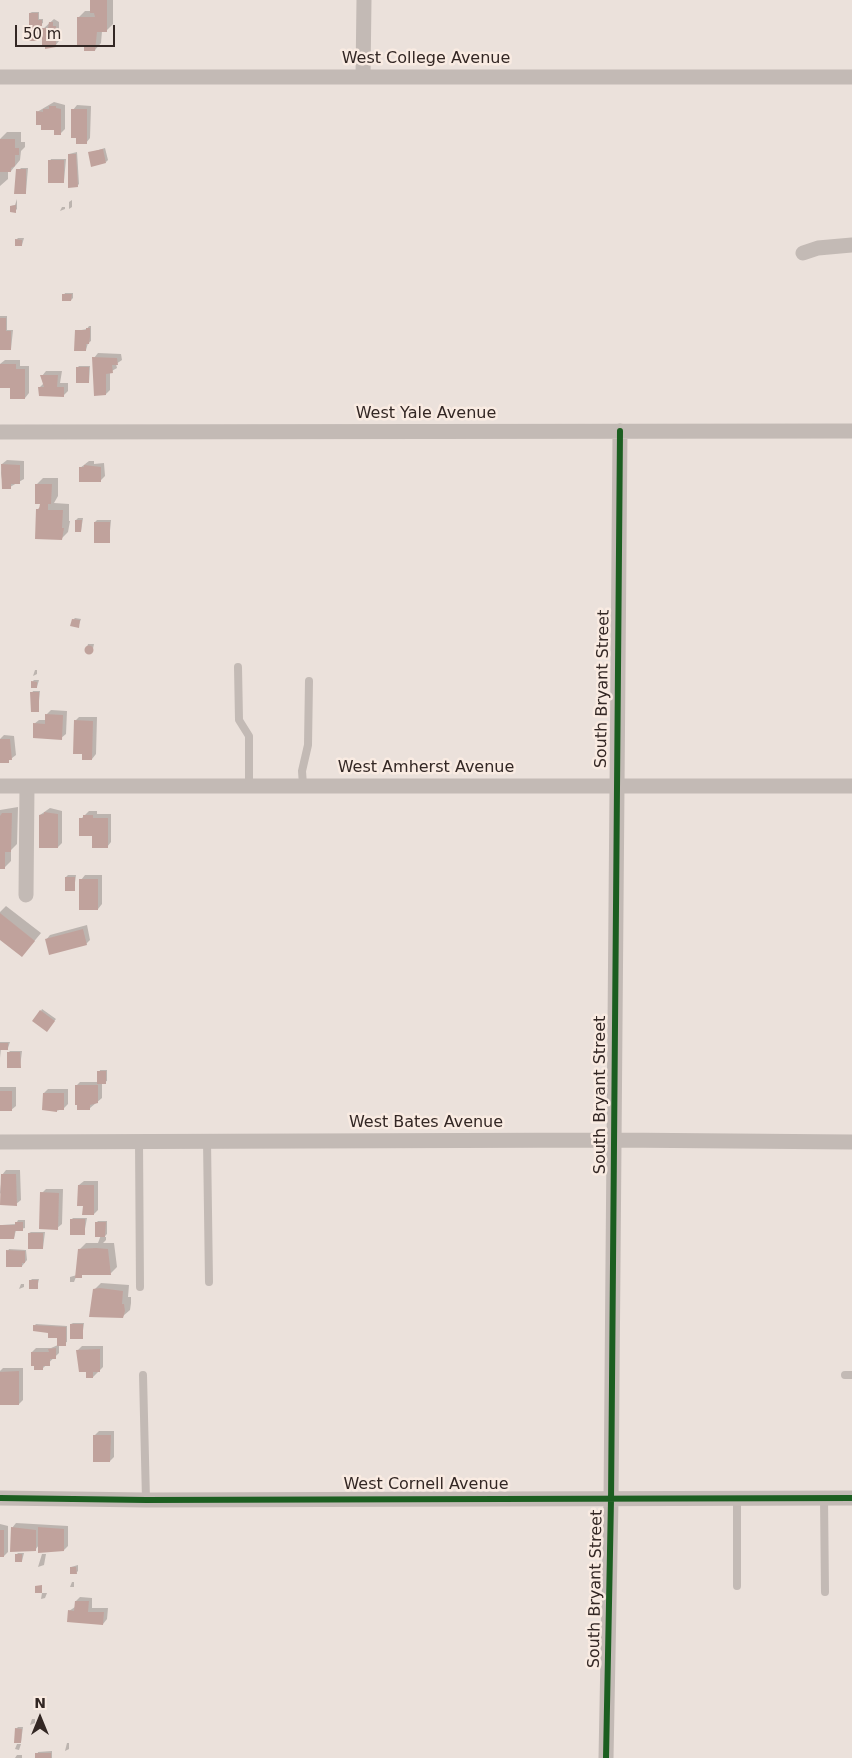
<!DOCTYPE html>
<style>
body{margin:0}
#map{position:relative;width:852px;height:1758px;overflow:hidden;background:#ebe1db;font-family:"DejaVu Sans",sans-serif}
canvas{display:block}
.north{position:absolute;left:15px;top:1693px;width:50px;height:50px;-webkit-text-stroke:4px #f9ebe2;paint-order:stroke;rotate:0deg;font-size:14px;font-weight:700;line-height:20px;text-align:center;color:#332724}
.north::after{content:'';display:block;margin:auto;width:18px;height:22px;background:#332724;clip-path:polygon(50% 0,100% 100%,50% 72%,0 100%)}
.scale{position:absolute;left:15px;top:25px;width:100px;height:22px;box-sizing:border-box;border:2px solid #332724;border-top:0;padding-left:6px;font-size:15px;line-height:18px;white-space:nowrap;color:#332724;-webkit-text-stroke:4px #f9ebe2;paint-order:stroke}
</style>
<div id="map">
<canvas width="852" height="1758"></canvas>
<div class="north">N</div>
<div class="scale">50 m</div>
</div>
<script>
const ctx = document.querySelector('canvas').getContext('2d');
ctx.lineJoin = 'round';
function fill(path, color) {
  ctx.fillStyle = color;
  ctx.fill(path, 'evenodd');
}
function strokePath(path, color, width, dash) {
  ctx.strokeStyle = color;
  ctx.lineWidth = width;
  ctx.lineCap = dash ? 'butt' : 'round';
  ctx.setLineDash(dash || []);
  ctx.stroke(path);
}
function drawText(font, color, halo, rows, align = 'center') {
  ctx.font = font + ' "DejaVu Sans",sans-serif';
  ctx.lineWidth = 5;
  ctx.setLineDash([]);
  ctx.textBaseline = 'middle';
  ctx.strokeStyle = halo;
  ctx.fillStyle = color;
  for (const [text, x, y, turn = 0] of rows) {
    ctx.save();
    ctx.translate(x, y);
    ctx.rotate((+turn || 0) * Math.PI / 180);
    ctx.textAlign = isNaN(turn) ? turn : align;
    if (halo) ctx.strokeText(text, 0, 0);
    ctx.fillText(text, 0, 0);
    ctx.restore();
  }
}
const shadow = new Path2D(`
 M91,0H113V24L106,31H102L101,43L95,50L78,18L85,11H91Z
 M32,12H39V19H43V23L39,25L37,40L30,13Z
 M54,19L59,22V41L55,46L43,29Z
 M54,102L65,105V129L61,133L37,112Z
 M77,105L91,106L90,138L86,143L73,110Z
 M7,132H21V142H25V147L21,151L20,160L11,171H8V179L0,186V139Z
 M105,148L108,160L106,162L89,153Z
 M77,152L79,184L77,186L69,154Z
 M51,159H66L64,181L50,161Z
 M21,168H28L26,192L19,170Z
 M17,199V209L15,211L11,206L15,205Z
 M72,200V207L69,209V202Z
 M62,207H65V209L60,211Z
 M18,238H24L22,245L16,240Z
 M65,293H73V298L71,300L64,295Z
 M0,316H7V330H13L11,349H0Z
 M89,326H91V341L88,343L86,350L76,331L87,329Z
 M98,353L121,354L122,360L116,364L117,368L110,372V390L106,394L94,358Z
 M5,360H20V366H29V393L25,398L11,387H0V364Z
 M79,366H90L89,382L77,368Z
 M46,371H62L60,383H68V391L64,395L40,387L44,383L42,376Z
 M7,460L24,461V479L10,487H3L1,473L2,464Z
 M89,461H94V464L104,463L105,476L100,481L80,468Z
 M43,478H58V496L54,503L69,504V521H70L68,532L62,538L37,510L41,506L36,485Z
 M78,518H83L81,531L76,520Z
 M97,520H111L109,541L95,522Z
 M75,618L81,619L78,627L73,620Z
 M88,644H94L92,653L86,652Z
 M35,670H37V674L33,676Z
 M34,680H39L37,687L32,682Z
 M33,691H40L38,711L32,693Z
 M51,710L67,711L66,734L61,738L34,724L39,720H46L47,714Z
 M79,717H97L96,754L92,759L75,721Z
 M4,735L14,736L16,755L8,761H0V739Z
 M18,807L17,844L11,850V861L4,868H0V810Z
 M50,808L62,811V843L58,847L40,815Z
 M89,811H97V814H111V842L107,847L81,819Z
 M68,875H76L74,890L66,877Z
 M85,875H102V904L98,909L81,880Z
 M6,906L41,933L22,956L0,938V912Z
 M87,925L90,940L86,944L46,940L50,935Z
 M42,1009L56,1019L48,1029L41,1011Z
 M0,1042H10L8,1048H1L0,1058Z
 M10,1051H22L20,1067L8,1053Z
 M100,1070H107V1081L102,1083V1098L90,1108L76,1086L80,1082H98Z
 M0,1087H16V1106L11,1110H0Z
 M48,1089H68V1104L63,1109L56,1111L44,1093Z
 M6,1170H20L21,1200L16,1204L0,1193L2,1175Z
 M84,1181H98V1210L94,1214L84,1205L79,1185Z
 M46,1189H63L62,1224L57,1228L42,1193Z
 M73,1218H87L84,1234L72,1219Z
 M18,1220H25V1228L16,1230L14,1238L2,1225L16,1224Z
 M98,1221H107V1234L104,1237H106V1240L103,1243H114L117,1267L110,1274H84L76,1277L74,1282H70V1277L77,1275L79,1250L86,1243H98L101,1235L96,1223Z
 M31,1232H45L43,1248L29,1233Z
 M9,1249L26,1250L27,1260L22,1266L8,1251Z
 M32,1279H39L37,1288L30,1281Z
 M101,1283L129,1285L128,1297H131V1303L130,1310L123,1316L94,1290Z
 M21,1284H24V1287L19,1289Z
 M73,1323H84L82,1338L71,1324Z
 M36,1324L67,1326V1342L59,1344V1353L42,1369L32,1352L36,1348H51L58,1345V1337L34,1326Z
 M82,1346H103V1367L93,1377L87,1371L78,1350Z
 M3,1368H23V1400L19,1404H0V1371Z
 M99,1431H114V1457L110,1461L95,1435Z
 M16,1523L68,1526V1546L64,1550L39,1545L35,1550L12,1528Z
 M0,1524L8,1526V1552L4,1556H0Z
 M18,1553H24L22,1561L16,1555Z
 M42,1554H46L44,1565L38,1567Z
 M78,1565V1571L76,1573L71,1567Z
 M72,1582H74V1587H70Z
 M42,1593H47L45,1598L41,1599Z
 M80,1597L92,1598V1608H108L107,1619L103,1624L69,1611L75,1607L76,1601Z
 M32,1719H35V1723L30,1725Z
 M18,1727H23L21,1742L16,1729Z
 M67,1743H69V1749L65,1751Z
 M17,1744H21L19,1750L15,1749Z
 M52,1751V1758H37L38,1752Z
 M17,1755H22V1758H15Z`);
const building = new Path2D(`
 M90,0H107V32H97L95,51H84V47H77V17H95L94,13H90Z
 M29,13H38V20H42V26H37V41H29Z
 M49,22H53V26H56V47L45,49V47H42V28H48Z
 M49,106H56V108L61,109V135H54V130H41V125H36V111L43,112V109H49Z
 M71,109H87V144H76V138H71Z
 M0,139H15V148H19V155H15V166L11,168V172H0Z
 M103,149L106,163L91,167L88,152Z
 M68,154H76L78,187L68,188Z
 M48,160H64V183H48Z
 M16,169H26V194H14Z
 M16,205V213L10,212V206Z
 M15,239L22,240V246H15Z
 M62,294H72L71,301H62Z
 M0,318H6V331H11V350H0Z
 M86,328H90V337L89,344H86V351H74L75,330H86Z
 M92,357L117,358L118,365H112L113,373L106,374V395L94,396Z
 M0,364H16V369H25V399H10V388H0Z
 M76,367H89V383H76Z
 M40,375H58L57,387H64V397L39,396L38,387H44Z
 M1,464L20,465V484H11V489H2Z
 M84,465L101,467V482H79V467H84Z
 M35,484H52L51,504H48V510H63L62,528H64L62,540L35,539L36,509H39L40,504H35Z
 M75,520H82L81,532H75Z
 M94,522H110V543H94Z
 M72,619L80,620L79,628L70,626Z
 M84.5 650a4.5 4.5 0 1 1 9 0a4.5 4.5 0 1 1-9 0Z
 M31,681L37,682V688H31Z
 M30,692H39V712H31Z
 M45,714L63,715L62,740L33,738V723L45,724Z
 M74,720L93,721L92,760H82V754H73Z
 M0,739H10L12,760H9V763H0Z
 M44,812L58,814V848H39V815L44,814Z
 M2,813H12L11,852H5V869H0V816Z
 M83,815H93V818H108V848H92V836H79V818H83Z
 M65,877H75V891H65Z
 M79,879H98V910H79Z
 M0,913L35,941L22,957L0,940Z
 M83,929L87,945L49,955L45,939Z
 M40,1010L55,1021L47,1032L32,1021Z
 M0,1043H8V1050H0Z
 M7,1052H20L21,1068H7Z
 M97,1071H106V1084H97Z
 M75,1085H98V1103L90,1105V1110H77V1105H75Z
 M0,1091H12V1111H0Z
 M43,1093H64V1110H57V1112L42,1110Z
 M1,1174H16L17,1206L0,1205Z
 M78,1185H94V1215H82L83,1206H77Z
 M40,1192L59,1193L58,1230L39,1229Z
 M70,1219H85V1235H70Z
 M15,1222H23V1231H15L14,1239H0V1225H15Z
 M95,1222H106L105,1237H95Z
 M28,1233H43V1249H28Z
 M96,1248L108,1249L111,1275H82V1278H75L78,1249Z
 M6,1250L25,1251V1263H22V1267H6Z
 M29,1280H38V1289H29Z
 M100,1288L123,1291L122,1304H124L125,1311L123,1318L89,1317L93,1289Z
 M70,1324H83V1339H70Z
 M33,1325L66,1327V1346H57V1338H48V1333L33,1331Z
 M56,1348V1359H50V1366H43V1370H34V1366H31V1352H49L48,1349Z
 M100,1349V1372H93V1378H86V1372H79L76,1350Z
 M19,1371V1405H0V1372Z
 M93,1435H111L110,1462H93Z
 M11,1527L36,1530V1551L10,1552Z
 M38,1527L64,1529V1551L38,1553Z
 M0,1530H4V1557H0Z
 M15,1554H22V1562H15Z
 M70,1567H76L77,1574H70Z
 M42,1585V1593H35V1586Z
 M75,1601H89L88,1612H104L103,1625L67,1622L68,1610L74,1611Z
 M15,1728L22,1729L21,1743H14Z
 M35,1753H51V1758H35Z`);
const lane = new Path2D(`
 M238,667L239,720L249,736V786
 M303,785L302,771L308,745L309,681
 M207,1141L209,1282
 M139,1142L140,1287
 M143,1375L146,1500
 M845,1375H852
 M824,1498L825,1592
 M737,1499V1586`);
const street = new Path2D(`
 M0,77H852
 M363,77L364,0
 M803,253L818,248L852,245
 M0,432L852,431
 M0,786H852
 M26,895L27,786
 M0,1142L614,1140L852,1142
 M0,1498L146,1500L852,1498
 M606,1758L611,1500L620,431`);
const cycleway = new Path2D(`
 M0,1498L146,1500L852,1498
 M606,1758L611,1500L620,431`);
const streetNames = [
 ["West College Avenue",426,59],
 ["West Yale Avenue",426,414],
 ["South Bryant Street",603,689,-89],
 ["West Amherst Avenue",426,768],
 ["South Bryant Street",601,1095,-90],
 ["West Bates Avenue",426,1123],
 ["West Cornell Avenue",426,1485],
 ["South Bryant Street",596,1589,-89]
];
fill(shadow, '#0003');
fill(building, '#c0a29c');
strokePath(lane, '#c3bab5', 8);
strokePath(street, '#c3bab5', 15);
strokePath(cycleway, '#1b5e20', 6);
drawText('16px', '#332724', '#f9ebe2', streetNames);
</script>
